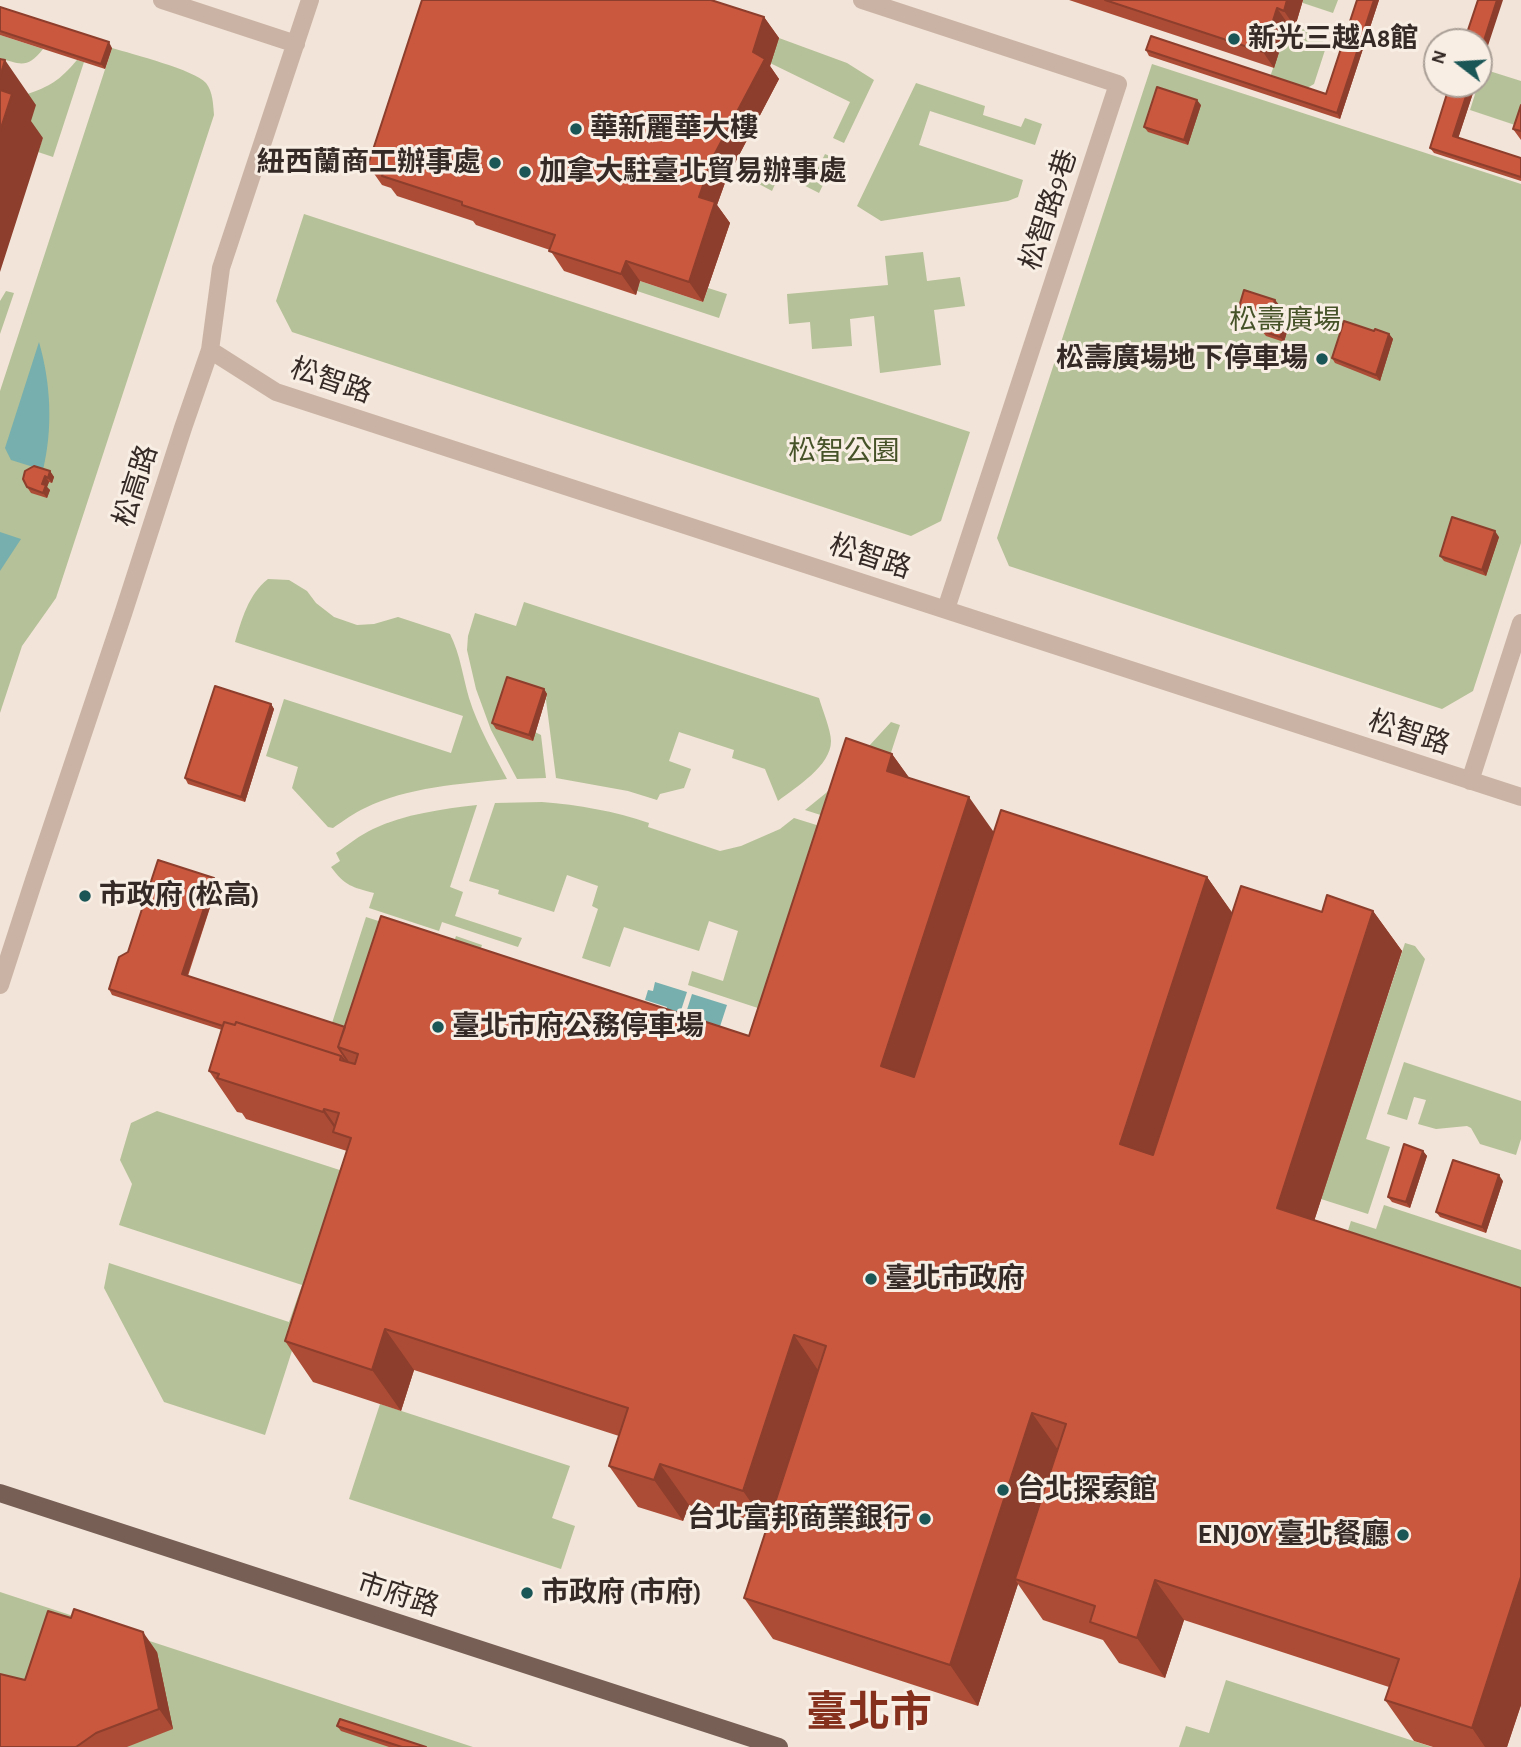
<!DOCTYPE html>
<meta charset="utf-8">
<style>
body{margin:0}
#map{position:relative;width:1521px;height:1747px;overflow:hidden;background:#f2e4d8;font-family:"Alegreya Sans",sans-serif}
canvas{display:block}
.north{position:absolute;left:1423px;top:28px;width:70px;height:70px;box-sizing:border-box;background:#f9eee4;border:2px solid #aba098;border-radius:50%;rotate:287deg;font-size:19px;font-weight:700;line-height:28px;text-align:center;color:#352a26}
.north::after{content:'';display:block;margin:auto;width:24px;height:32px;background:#1b5657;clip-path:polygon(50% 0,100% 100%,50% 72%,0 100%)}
</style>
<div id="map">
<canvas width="1521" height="1747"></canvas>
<div class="north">N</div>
</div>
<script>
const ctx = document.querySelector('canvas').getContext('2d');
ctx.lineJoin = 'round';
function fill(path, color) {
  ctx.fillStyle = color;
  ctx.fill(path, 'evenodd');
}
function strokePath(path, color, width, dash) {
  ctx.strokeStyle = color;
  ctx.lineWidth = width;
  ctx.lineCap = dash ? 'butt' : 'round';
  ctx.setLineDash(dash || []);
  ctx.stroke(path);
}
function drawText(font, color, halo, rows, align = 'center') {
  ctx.font = font + ' "Alegreya Sans","Noto Sans TC",sans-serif';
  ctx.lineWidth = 6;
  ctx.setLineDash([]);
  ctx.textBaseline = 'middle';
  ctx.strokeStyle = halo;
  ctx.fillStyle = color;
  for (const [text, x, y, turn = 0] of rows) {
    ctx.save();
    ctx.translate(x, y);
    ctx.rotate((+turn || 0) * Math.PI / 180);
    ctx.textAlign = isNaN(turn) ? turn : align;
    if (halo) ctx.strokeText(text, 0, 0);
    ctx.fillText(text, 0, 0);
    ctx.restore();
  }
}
const green = new Path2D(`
 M1303,0H1338L1333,13L1303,3Z
 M1288,24L1320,35L1326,47L1314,84L1302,91L1269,80Z
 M0,35L43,49C28,68 21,65 0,58Z
 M779,38L847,63L874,80L844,143L833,138L850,102L770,63Z
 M112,48C132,54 195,70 206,83C213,92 213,104 214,115L56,598L22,646L0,713V391Z
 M77,60L84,62L53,157L38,152L43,138L27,133L25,95C51,86 59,81 77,60Z
 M1152,64L1521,184V543L1473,691L1442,709L1009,566L997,538Z
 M1483,69L1521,81V127L1470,110Z
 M916,83L985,106L983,115L1021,127L1025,118L1042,124L1035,145L930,111L919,145L1023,180L1018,197L1008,201L881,221L857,206Z
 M825,154L836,159L819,193L780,173L772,191L759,184L773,155L814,176Z
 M304,214L970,432L941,521L911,536L292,332L276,301Z
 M923,252L927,281L960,277L965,306L934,310L941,365L880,373L874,316L850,319L852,346L812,349L810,322L789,324L787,294L888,285L885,256Z
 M640,281L703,302L708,288L727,294L719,318L637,291Z
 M6,291L14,293L0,334V301Z
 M268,579L289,580L307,591L316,603L334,617L357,625L374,624L398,617L450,634C461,657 462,674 469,698C478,727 493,752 507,779C461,784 407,787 365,808C354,813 343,821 333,828L328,827L292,788L298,767L266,756L284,699L451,753L463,716L235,642C242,619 248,595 268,579Z
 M524,602L819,698C822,709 831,730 831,741C831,766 796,787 778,801L765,769L732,758L734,750L679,732L669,761L691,769L684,788L660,794L657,800L628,791L556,778L546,700L547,695L535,732L541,735L546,778L517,779L491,730L476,689L467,650L468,636L475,613L516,626Z
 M891,722L900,725L885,771L852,825L805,810L826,793Z
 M542,802C579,805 614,811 649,823L648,827L720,851L741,846L780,829L794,818L839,832L770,1012L688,985L692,971L723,981L738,931L709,921L699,951L624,927L610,967L582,958L598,909L592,906L598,886L567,875L554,912L498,894L499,890L469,881L495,803Z
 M477,805L450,887L463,892L455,916L522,938L518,947L442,922L439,931L369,908L374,893C352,887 345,886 331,867L340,861L336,853C348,845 360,835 373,829C405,814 442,809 477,805Z
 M366,917L453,945L456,936L482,945L472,973L378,1039L332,1023Z
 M1405,943L1415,946L1425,959L1366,1139L1390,1147L1368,1214L1321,1199Z
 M1404,1062L1521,1101V1139L1516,1155L1480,1144L1471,1128L1467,1126L1436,1129L1418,1124L1426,1100L1414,1097L1407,1120L1387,1114Z
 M157,1111L349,1173L265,1435L164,1402L104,1288L109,1263L289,1322L302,1285L119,1225L132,1184L120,1160L131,1123Z
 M1384,1205L1521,1250V1315L1340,1256L1351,1221L1376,1229Z
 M380,1404L570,1466L552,1518L575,1526L561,1569L349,1499Z
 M0,1592L473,1747H0Z
 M1226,1680L1432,1747H1179L1186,1726L1209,1733Z`);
const water = new Path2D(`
 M39,342C51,384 53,428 43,470L11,460L5,448Z
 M0,532L21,539L0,571Z
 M655,982L687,992L672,1038L659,1034L667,1007L645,1000L648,990L653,991Z
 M692,994L727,1005L712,1051L685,1016Z`);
const minor = new Path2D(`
 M162,0L296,44
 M862,0L1118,84L946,609
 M210,350L276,392L1521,797
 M1470,781L1521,623
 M0,985L34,880L123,614L183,428L210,350L221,268L310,0`);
const major = new Path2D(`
 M0,1493L779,1747`);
const wall = new Path2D(`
 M1069,0H1303L1295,27L1288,24L1274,68Z
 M1357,0H1379L1340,119L1149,56L1146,50L1326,94Z
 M0,7L112,48L105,69L0,35Z
 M764,17L779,38L770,66L779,79L726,180L717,205L730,223L703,302L640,281L636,295L564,271L550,250L476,225L473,221L397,196L391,188L382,185L368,165Z
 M1450,84H1476L1458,138L1521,158V181L1434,153L1430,148Z
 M1201,105L1188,145L1148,132L1144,127Z
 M1521,105V140L1513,129Z
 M1275,300L1279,305L1275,316L1289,325L1284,342L1266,336L1262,331L1265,320L1242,313L1239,307Z
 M1374,331L1389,334L1393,339L1380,381L1335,363L1332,358Z
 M50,471L54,477L52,483L49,482L47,487L50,490L47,498L31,493L27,487Z
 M1499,537L1486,576L1444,561L1440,556Z
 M544,689L547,694L533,741L496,729L492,723Z
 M271,704L274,709L245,802L188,784L185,778Z
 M892,754L909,778L994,833L1207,877L1232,913L1373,911L1402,951L1314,1221L1521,1705L1507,1747H1433L1414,1741L1385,1700L1389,1687L1184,1620L1165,1678L1119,1663L1103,1640L1043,1620L1018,1584L978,1706L773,1639L744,1598L766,1530L689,1505L683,1521L638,1507L609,1466L619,1436L414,1370L401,1411L313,1382L285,1341L347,1151L246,1119L242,1113L237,1112L209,1071L222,1030L112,995L109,989L128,952L218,883L188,976L345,1027L749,1036Z
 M1423,1151L1427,1156L1410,1208L1392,1202L1388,1197Z
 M1503,1181L1486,1233L1440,1217L1436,1212Z
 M157,1652L173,1729L127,1747H0L25,1680Z
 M337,1726L426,1747H389L341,1731Z`);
const shadedWall = new Path2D(`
 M1287,0H1303L1295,27L1284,11Z
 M1374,0H1379L1340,119L1337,113Z
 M1497,0H1503L1479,73V56Z
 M1277,8L1288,24L1274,68L1263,52Z
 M764,17L779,38L770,66L779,79L726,180L717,205L730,223L703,302L689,282L699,197L712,159L753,52Z
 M109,42L112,48L105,69L101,64Z
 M5,60L36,105L31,121L43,138L0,272V77Z
 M1470,84H1476L1457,142L1453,136Z
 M1197,100L1201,105L1188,145L1184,140Z
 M626,261L640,281L636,295L621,274Z
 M1275,300L1279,305L1273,320L1270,314Z
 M1286,320L1289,325L1284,342L1280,337Z
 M1389,334L1393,339L1380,381L1376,375Z
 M50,471L54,477L52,483L48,478Z
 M45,476L49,482L47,487L50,490L47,498L43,493L42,484Z
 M1495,531L1499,537L1486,576L1482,570Z
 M544,689L547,694L533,741L529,735Z
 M271,704L274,709L245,802L241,797Z
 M892,754L921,794L887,771Z
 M969,797L998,838L910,1107L881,1066Z
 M1207,877L1236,918L1149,1185L1120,1144Z
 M214,878L218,883L186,979L182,974Z
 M1373,911L1402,951L1305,1249L1277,1208Z
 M324,1109L342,1135L338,1133L323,1112Z
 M1423,1151L1427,1156L1410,1208L1406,1202Z
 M1499,1175L1503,1181L1486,1233L1482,1227Z
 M385,1329L414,1370L401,1411L372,1370Z
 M794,1335L822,1376L771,1531L743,1491Z
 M1032,1413L1061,1454L1015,1579L1018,1584L978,1706L950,1665Z
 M660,1464L689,1505L683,1521L654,1480Z
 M1521,1577V1705L1507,1747H1485L1472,1728Z
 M1155,1580L1184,1620L1165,1678L1137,1638Z
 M143,1632L157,1652L173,1729L159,1709Z`);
const building = new Path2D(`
 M422,0H711L764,17L753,52L765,59L712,159L699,197L715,202L689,282L626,261L621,274L549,251L555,235L462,205V202L382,176L384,170L368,165Z
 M1105,0H1287L1284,11L1277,8L1263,52Z
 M1357,0H1374L1337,113L1146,50L1151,36L1326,94Z
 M1478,0H1497L1479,56V42H1464Z
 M0,7L109,42L101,64L0,31Z
 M0,59L5,60L0,77Z
 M1450,84H1470L1453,136L1521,158V177L1430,148Z
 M1157,87L1197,100L1184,140L1144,127Z
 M0,90L12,94L0,131Z
 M1521,105V131L1513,129Z
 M1244,290L1275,300L1270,314L1286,320L1280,337L1262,331L1266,316L1239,307Z
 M1344,321L1374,331L1375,329L1389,334L1376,375L1332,358Z
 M34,466L50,471L48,478L45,476L42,484L46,485L43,493L27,487L23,479L25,471Z
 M1452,517L1495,531L1482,570L1440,556Z
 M507,677L544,689L529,735L492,723Z
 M215,686L271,704L241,797L185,778Z
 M846,738L892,754L887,771L969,797L881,1066L914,1077L1001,810L1207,877L1120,1144L1153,1155L1241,886L1322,912L1327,895L1373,911L1277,1208L1521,1288V1577L1472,1728L1385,1700L1399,1659L1155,1580L1137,1638L1090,1622L1095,1606L1015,1579L1066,1424L1032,1413L950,1665L744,1598L826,1346L794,1335L743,1491L660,1464L654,1480L609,1466L628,1408L606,1401L385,1329L372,1370L285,1341L351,1138L333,1132L339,1113L324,1109L323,1112L217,1078L219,1074L209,1071L224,1022L235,1025L236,1022L341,1056L340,1060L355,1064L358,1054L338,1047L381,916L749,1036Z
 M158,860L214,878L182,974L345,1027L338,1047L348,1062L345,1061L341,1056L236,1022L235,1025L224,1022L223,1026L109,989L119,957L128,952Z
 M1404,1144L1423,1151L1406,1202L1388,1197Z
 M1453,1160L1499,1175L1482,1227L1436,1212Z
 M74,1609L143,1632L159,1709L96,1733L76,1747H0V1674L25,1680L48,1611L71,1618Z
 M340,1719L426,1747H402L337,1726Z`);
const markers = [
 [1234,39,7,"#1b5657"],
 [576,129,7,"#1b5657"],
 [495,163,7,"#1b5657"],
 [525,172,7,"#1b5657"],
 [1322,359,7,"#1b5657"],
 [85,896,7,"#1b5657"],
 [438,1027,7,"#1b5657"],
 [871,1279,7,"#1b5657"],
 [1003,1490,7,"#1b5657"],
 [925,1519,7,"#1b5657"],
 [1403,1535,7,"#1b5657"],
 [527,1593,7,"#1b5657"]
];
const poiNames = [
 ["新光三越A8館",1248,39],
 ["華新麗華大樓",590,129],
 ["紐西蘭商工辦事處",481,163,"right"],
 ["加拿大駐臺北貿易辦事處",539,172],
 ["松壽廣場地下停車場",1308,359,"right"],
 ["市政府 (松高)",99,896],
 ["臺北市府公務停車場",452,1027],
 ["臺北市政府",885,1279],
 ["台北探索館",1017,1490],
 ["台北富邦商業銀行",911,1519,"right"],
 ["ENJOY 臺北餐廳",1389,1535,"right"],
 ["市政府 (市府)",541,1593]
];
const streetNames = [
 ["松智路9巷",1049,210,-72],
 ["松智路",331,381,19],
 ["松高路",136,486,-72],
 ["松智路",870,557,18],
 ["松智路",1409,733,18],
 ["市府路",398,1595,18]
];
const parkNames = [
 ["松壽廣場",1285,321],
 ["松智公園",844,452]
];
const townNames = [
 ["臺北市",869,1713]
];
fill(green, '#b5c198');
fill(water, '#76afae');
strokePath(minor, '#cab3a4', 18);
strokePath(major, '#775f56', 18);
fill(wall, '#ad4c36');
fill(shadedWall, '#8d3e2c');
fill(building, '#c9583f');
strokePath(building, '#8d3e2c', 2);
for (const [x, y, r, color] of markers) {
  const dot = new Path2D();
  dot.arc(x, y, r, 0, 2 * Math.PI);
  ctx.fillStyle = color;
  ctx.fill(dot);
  strokePath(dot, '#f9eee4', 2.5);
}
drawText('bold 28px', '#352a26', '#f9eee4', poiNames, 'left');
drawText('28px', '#352a26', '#f9eee4', streetNames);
drawText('28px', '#465329', '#f9eee4', parkNames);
drawText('bold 42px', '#85301d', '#f9eee4', townNames);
</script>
